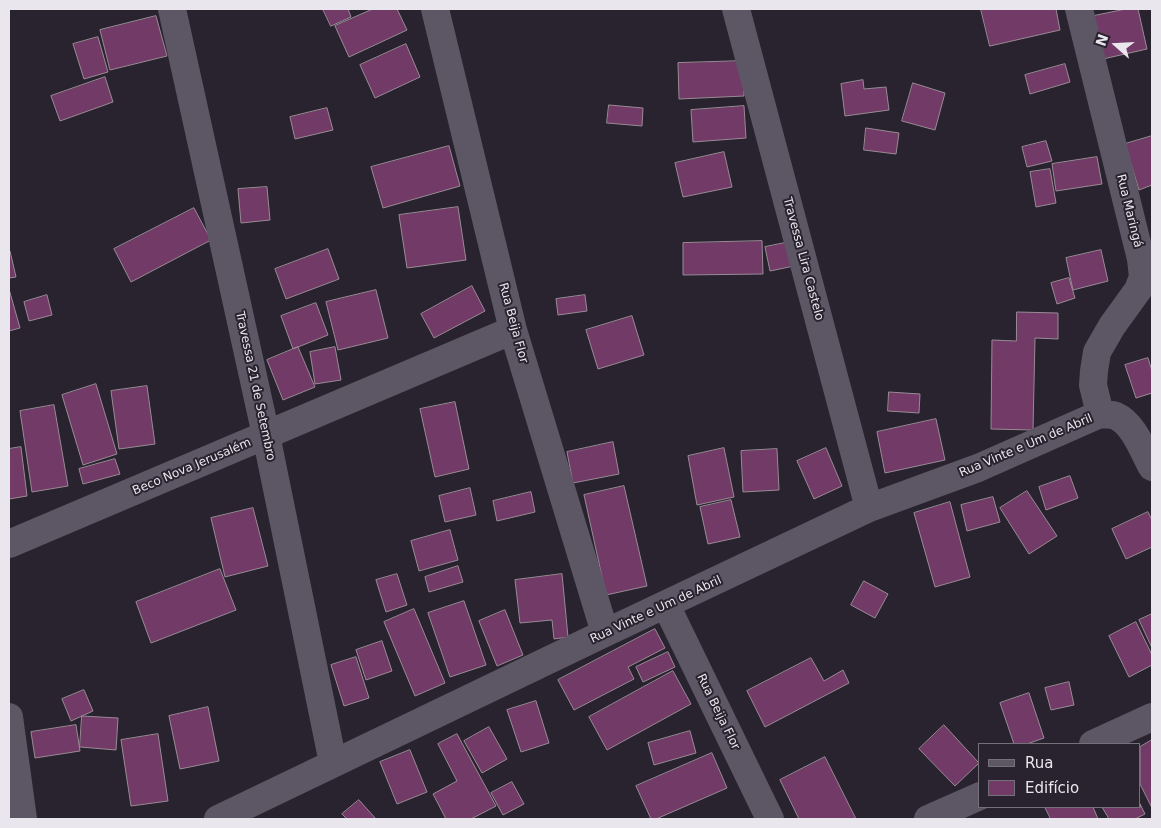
<!DOCTYPE html>
<meta charset="utf-8">
<style>
body{margin:0}
#map{position:relative;width:1161px;height:828px;overflow:hidden;background:#28232f;font-family:"DejaVu Sans",sans-serif}
canvas{display:block}
.frame{position:absolute;inset:0;border:10px solid #e9e6ee;pointer-events:none}
.legend{position:absolute;left:978px;top:743px;width:162px;height:65px;box-sizing:border-box;background:#28232f;border:1px solid #75717b;margin:0;padding:6px 9px;list-style:none;font-size:15px;color:#e9e6ee}
.legend li{display:flex;align-items:center;gap:10px;height:25px}
.legend b{width:25px;border:1px solid #75717b}
.north{position:absolute;left:1091px;top:20px;width:50px;height:50px;-webkit-text-stroke:4px #28232f;paint-order:stroke;rotate:289deg;font-size:14px;font-weight:700;line-height:20px;text-align:center;color:#e9e6ee}
.north::after{content:'';display:block;margin:auto;width:18px;height:22px;background:#e9e6ee;clip-path:polygon(50% 0,100% 100%,50% 72%,0 100%)}
</style>
<div id="map">
<canvas width="1161" height="828"></canvas>
<div class="frame"></div>
<ul class="legend">
<li><b style="height:6px;background:#5d5765"></b>Rua</li>
<li><b style="height:14px;background:#723a66"></b>Edifício</li>
</ul>
<div class="north">N</div>
</div>
<script>
const ctx = document.querySelector('canvas').getContext('2d');
ctx.lineJoin = 'round';
function fill(path, color) {
  ctx.fillStyle = color;
  ctx.fill(path, 'evenodd');
}
function strokePath(path, color, width, dash) {
  ctx.strokeStyle = color;
  ctx.lineWidth = width;
  ctx.lineCap = dash ? 'butt' : 'round';
  ctx.setLineDash(dash || []);
  ctx.stroke(path);
}
function drawText(font, color, halo, rows, align = 'center') {
  ctx.font = font + ' "DejaVu Sans",sans-serif';
  ctx.lineWidth = 4;
  ctx.setLineDash([]);
  ctx.textBaseline = 'middle';
  ctx.strokeStyle = halo;
  ctx.fillStyle = color;
  for (const [text, x, y, turn = 0] of rows) {
    ctx.save();
    ctx.translate(x, y);
    ctx.rotate((+turn || 0) * Math.PI / 180);
    ctx.textAlign = isNaN(turn) ? turn : align;
    if (halo) ctx.strokeText(text, 0, 0);
    ctx.fillText(text, 0, 0);
    ctx.restore();
  }
}
const building = new Path2D(`
 M323,9H348L351,17L331,26Z
 M373,9H397L407,30L349,57L335,26Z
 M981,9H1056L1060,30L990,46Z
 M1126,9H1138L1147,49L1103,59L1094,16Z
 M156,16L167,56L110,70L100,30Z
 M98,37L108,72L84,79L73,44Z
 M406,44L420,77L375,98L360,65Z
 M743,61L744,96L679,99L678,63Z
 M1065,64L1070,82L1030,94L1025,75Z
 M105,77L113,102L60,121L51,96Z
 M863,80L864,89L886,87L889,110L845,116L841,84Z
 M913,83L945,93L935,130L902,121Z
 M609,105L643,108L642,126L607,123Z
 M744,106L746,138L693,142L691,110Z
 M327,108L333,130L295,139L290,117Z
 M866,128L899,133L896,154L864,150Z
 M1152,136V185L1139,190L1125,144Z
 M1046,141L1052,161L1027,167L1022,147Z
 M449,146L460,186L383,208L371,167Z
 M724,152L732,187L683,197L675,163Z
 M1097,157L1102,184L1056,191L1052,164Z
 M1050,169L1056,203L1036,207L1030,172Z
 M267,187L270,220L241,223L238,189Z
 M458,207L466,260L407,268L399,215Z
 M194,208L211,240L131,282L114,249Z
 M762,241L763,274L683,275V243Z
 M790,242L794,266L770,271L765,247Z
 M328,249L339,279L286,299L275,269Z
 M1101,250L1108,281L1073,290L1066,258Z
 M9,251H10L16,277L9,278Z
 M1069,278L1075,298L1057,304L1051,283Z
 M472,286L485,311L434,338L421,314Z
 M9,289L20,328L9,331Z
 M376,290L388,338L338,350L326,302Z
 M47,295L52,315L29,321L24,302Z
 M585,295L587,311L558,315L556,299Z
 M316,303L328,335L293,349L281,316Z
 M1017,312L1058,313V339L1035,338L1033,430L991,429L992,340L1016,341Z
 M632,316L644,355L598,369L586,330Z
 M298,347L315,387L283,400L267,360Z
 M335,347L341,380L315,384L310,352Z
 M1148,358L1152,371V393L1136,398L1125,365Z
 M96,384L117,454L83,465L62,395Z
 M147,386L155,444L119,449L111,391Z
 M889,392L920,394L919,413L888,411Z
 M455,402L469,469L435,477L420,409Z
 M54,405L68,486L32,492L20,411Z
 M936,419L945,460L885,473L877,432Z
 M613,442L619,474L573,483L567,452Z
 M21,447L27,496L9,499V449Z
 M724,448L734,497L697,505L688,456Z
 M826,448L842,486L814,499L797,461Z
 M777,449L779,490L743,492L741,451Z
 M115,459L120,474L83,484L79,469Z
 M1070,476L1078,498L1046,510L1039,487Z
 M624,486L647,586L606,595L584,495Z
 M470,488L476,515L445,522L439,496Z
 M1027,491L1057,536L1029,554L1000,508Z
 M531,492L535,512L497,521L493,501Z
 M993,497L1000,522L967,531L961,505Z
 M731,500L740,537L708,544L700,507Z
 M950,502L970,577L935,587L914,513Z
 M253,508L268,566L225,577L211,518Z
 M1148,512L1152,520V547L1126,559L1112,529Z
 M450,530L458,560L419,571L411,541Z
 M458,566L463,582L429,592L425,577Z
 M220,569L236,610L151,643L136,602Z
 M397,574L407,605L386,612L376,580Z
 M562,574L568,637L554,639L552,620L520,623L515,580Z
 M864,581L888,594L875,618L851,605Z
 M464,601L486,665L450,677L428,613Z
 M414,609L445,683L415,696L384,622Z
 M505,610L523,655L497,666L479,621Z
 M1152,614V648L1139,620Z
 M1136,622L1152,655V665L1129,677L1109,636Z
 M655,629L665,648L628,667L634,679L574,710L558,680Z
 M382,641L392,671L366,680L356,650Z
 M668,652L675,667L643,682L636,667Z
 M356,657L369,698L344,706L331,665Z
 M811,658L824,681L843,670L849,683L765,727L747,691Z
 M673,671L691,704L607,750L589,717Z
 M1069,682L1074,705L1051,710L1045,688Z
 M84,690L93,711L71,721L62,699Z
 M1029,693L1044,738L1027,744H1014L1000,703Z
 M536,701L549,743L521,752L507,710Z
 M208,707L219,761L180,769L169,716Z
 M82,716L118,718L116,750L80,747Z
 M76,725L80,751L35,758L31,732Z
 M944,725L979,763L955,786L919,749Z
 M489,727L507,759L482,773L464,741Z
 M690,731L696,753L654,765L648,743Z
 M158,734L168,801L131,806L121,740Z
 M457,734L496,806L471,819H446L433,794L457,781L438,744Z
 M1152,740V808L1140,784V747Z
 M410,750L427,792L397,804L380,762Z
 M712,753L727,788L656,819H651L636,786Z
 M825,757L856,819H799L780,780Z
 M512,782L524,804L503,815L491,793Z
 M359,800L376,819H347L342,814Z
 M1140,804L1145,814L1135,819H1109L1102,807H1140Z
 M1045,807H1093L1098,819H1051Z`);
const street = new Path2D(`
 M172,9L266,435L333,763
 M435,9L513,330L605,633
 M736,9L869,508
 M1079,9L1141,259L1143,277L1138,290L1112,326L1097,352L1094,371L1093,385L1100,414C1105,415 1111,414 1116,416C1134,424 1143,451 1152,467
 M9,544L513,330
 M666,605L770,819
 M9,717L23,819
 M1093,744L1152,717
 M218,819L605,633L869,508L978,468L1100,414
 M928,819L980,796`);
const streetNames = [
 ["Rua Maringá",1129,211,76],
 ["Travessa Lira Castelo",803,259,75],
 ["Rua Beija Flor",513,323,75],
 ["Travessa 21 de Setembro",255,386,78],
 ["Rua Vinte e Um de Abril",1026,446,-23],
 ["Beco Nova Jerusalém",192,467,-23],
 ["Rua Vinte e Um de Abril",656,610,-25],
 ["Rua Beija Flor",718,712,64]
];
fill(building, '#723a66');
strokePath(building, '#998b95', 1);
strokePath(street, '#5d5765', 28);
drawText('12px', '#e9e6ee', '#28232f', streetNames);
</script>
